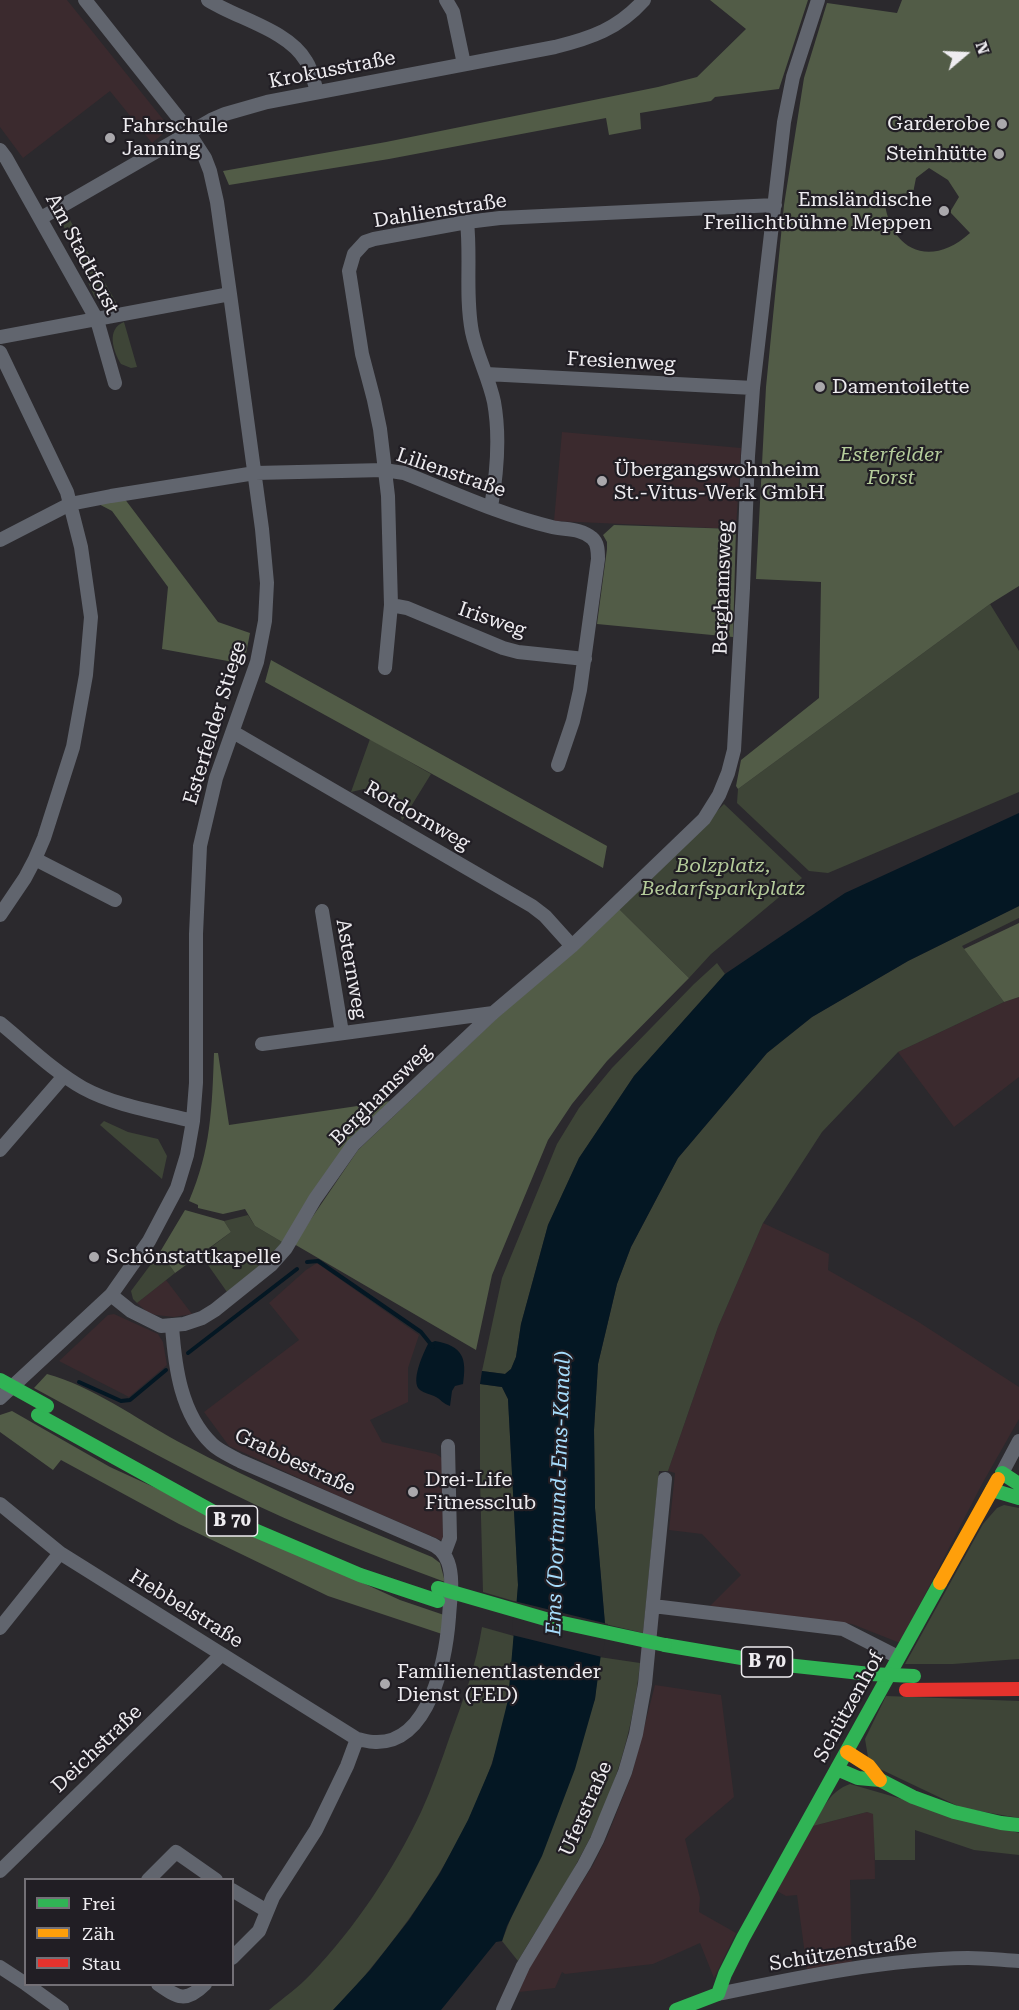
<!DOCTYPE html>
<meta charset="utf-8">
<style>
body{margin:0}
#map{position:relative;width:1019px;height:2010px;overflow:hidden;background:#2b292d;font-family:"Roboto Serif",serif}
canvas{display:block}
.legend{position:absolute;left:24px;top:1878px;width:210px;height:108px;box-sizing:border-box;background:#211e24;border:2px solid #737076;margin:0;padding:8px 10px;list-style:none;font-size:18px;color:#eeecf0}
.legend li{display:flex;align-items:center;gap:12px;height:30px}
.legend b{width:30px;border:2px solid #737076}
.north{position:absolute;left:935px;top:24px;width:60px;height:60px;-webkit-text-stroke:4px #211e24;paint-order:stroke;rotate:71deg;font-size:16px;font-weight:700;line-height:24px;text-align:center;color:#eeecf0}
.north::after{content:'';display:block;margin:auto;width:21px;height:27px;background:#eeecf0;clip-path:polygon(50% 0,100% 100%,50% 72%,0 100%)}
</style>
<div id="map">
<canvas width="1019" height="2010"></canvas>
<ul class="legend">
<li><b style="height:8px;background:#30b455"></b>Frei</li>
<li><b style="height:8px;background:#ff9f0a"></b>Zäh</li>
<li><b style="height:8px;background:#e5322d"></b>Stau</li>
</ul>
<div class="north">N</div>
</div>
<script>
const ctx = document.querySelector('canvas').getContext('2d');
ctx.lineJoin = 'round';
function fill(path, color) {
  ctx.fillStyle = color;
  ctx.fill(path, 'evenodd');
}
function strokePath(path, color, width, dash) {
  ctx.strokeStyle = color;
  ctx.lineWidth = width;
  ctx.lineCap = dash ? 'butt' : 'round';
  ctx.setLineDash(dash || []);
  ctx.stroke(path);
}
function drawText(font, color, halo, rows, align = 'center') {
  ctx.font = font + ' "Roboto Serif",serif';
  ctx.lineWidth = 4.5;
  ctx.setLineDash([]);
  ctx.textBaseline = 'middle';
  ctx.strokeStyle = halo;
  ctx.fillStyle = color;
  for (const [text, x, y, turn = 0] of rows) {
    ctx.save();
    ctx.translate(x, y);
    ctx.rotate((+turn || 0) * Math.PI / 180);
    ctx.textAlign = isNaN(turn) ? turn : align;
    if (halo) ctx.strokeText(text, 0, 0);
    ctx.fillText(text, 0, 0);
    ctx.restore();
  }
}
const commercial = new Path2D(`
 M0,0H67L170,128L152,143L110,91L23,158L0,127Z
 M562,432L741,448L736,529L554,521Z
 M1019,997V1077L954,1127L898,1052L1004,1002Z
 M763,1223L829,1254L828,1270L917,1321L1019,1387V1419L982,1484L900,1643L852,1624L710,1606L741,1575L702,1534L669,1530L675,1473L668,1471L718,1327Z
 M317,1263L419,1335L408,1368V1402L370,1420L382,1442L436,1454L442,1458L443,1541L338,1496L229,1446L204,1412L299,1340L269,1303L306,1270Z
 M166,1280L192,1314L174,1317L156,1315L147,1312L137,1303Z
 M114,1314L158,1334L163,1342L167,1365L129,1397L59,1361L108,1315Z
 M655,1685L721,1695L734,1797L685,1839L700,1898L699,1912L736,1933L714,1978L700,1943L653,1964L565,1974L562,1972L555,1988L519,1992L530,1965L593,1865L607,1837L632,1774Z
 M867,1812L874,1814L875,1879L850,1880L852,1969L808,1977L797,1895L786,1896L777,1891L813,1826Z`);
const green = new Path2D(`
 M66,213L118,306H104L94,296L60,218Z
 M124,322L137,367L131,368L121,364C113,351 106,329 124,322Z
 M990,604L1019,651V792L828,873L809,871L737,803L738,789Z
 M370,739L431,774L402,821L399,809L364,789L351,792Z
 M724,804L802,878L711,954L689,978L619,909Z
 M1019,906V918L962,946L1004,1002L898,1052L822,1132L763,1223L718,1327L668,1471H659L643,1633L605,1624L595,1508L594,1430L598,1364L617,1284L631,1247L678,1158L767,1053L812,1017L908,961Z
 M717,963L725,974L634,1076L579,1158L548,1225L521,1324L516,1357L511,1369L505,1374L482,1371L502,1278L557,1144L579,1108L612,1068L694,984Z
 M104,1121L128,1132L158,1139L167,1156L162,1179L100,1125Z
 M248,1215L255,1226L282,1242L272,1256L227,1292L201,1255L231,1232L224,1221Z
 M160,1252L175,1273L137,1303L133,1299L131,1291Z
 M480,1384L502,1387L508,1399L518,1585L517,1602L483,1592L480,1480Z
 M1004,1505L1019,1508V1659L953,1664H905L983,1524L997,1508Z
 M482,1627L514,1636C512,1657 512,1679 508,1700C493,1790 443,1877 387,1948C370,1969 353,1992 333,2010H269C283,1998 299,1987 311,1974C355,1928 393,1871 421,1812C432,1788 441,1762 450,1736C464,1698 476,1666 482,1627Z
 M599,1657L640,1663C633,1733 613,1798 579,1859C561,1894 538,1926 518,1961L502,1941L595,1699Z
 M886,1696L1019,1701V1818L962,1808L880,1769L868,1757L865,1739Z
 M850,1784L1019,1833V1855L974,1850L915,1830V1860H875L873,1814L867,1812L813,1826C823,1808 830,1791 850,1784Z`);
const forest = new Path2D(`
 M710,0H808L779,89L715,97L711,101L640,113L641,129L609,135L606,118L389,159L229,185L223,171L386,142L658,87L697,77L746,29Z
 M902,0H1019V586L990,604L738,789L736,786L741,760L819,698L821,582L756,579L766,387L784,205L804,78L827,3L897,13ZM929,168L948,180L959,197L950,212L970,233C928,271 887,248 884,195L913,193L916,178Z
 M121,494L218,622L250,633L244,664L162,649L168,587L112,511L91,500Z
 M614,525L736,529L733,637L597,624L607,549V542L603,535Z
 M271,660L607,846L603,868L265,682Z
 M619,909L689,978L607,1061L572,1104L548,1140L492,1275L476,1350L294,1244L358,1150L496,1019Z
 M1019,923V997L1004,1002L964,949Z
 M214,1053H218L229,1125L391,1101L282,1242L255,1226L245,1209L223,1214L198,1208V1205L189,1201C211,1150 212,1108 214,1053Z
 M185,1210L224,1221L231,1232L175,1273L160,1252Z
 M47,1374C92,1386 137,1419 177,1441C259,1485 346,1522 432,1557L440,1563L445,1582C372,1555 300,1527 231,1493C164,1460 99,1423 34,1388Z
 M12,1411L110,1467L400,1600L444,1615L442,1634L328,1596L179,1524L61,1460L53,1470L0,1432V1415Z`);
const water = new Path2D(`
 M1019,813V906L908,961L812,1017L767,1053L678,1158L631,1247L617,1284L598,1364L594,1430L595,1508L605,1624L595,1699L575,1769L542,1856L507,1926L502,1941L496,1942L441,2010H333L370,1970L409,1920L440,1873L468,1820L492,1764L508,1700L518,1585L508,1399L502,1387L480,1384L482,1371L505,1374L511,1369L516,1357L521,1324L548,1225L579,1158L634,1076L725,974L845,893Z
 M435,1341C463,1346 467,1358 463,1384L455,1386L452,1391L450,1406C443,1404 441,1399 434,1396C430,1394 424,1393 420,1390C410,1382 423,1354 428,1344Z`);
const pier = new Path2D(`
 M514,1601L608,1624L602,1657L512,1635Z`);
const stream = new Path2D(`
 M307,1262L318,1261L421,1332L433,1347
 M188,1353L297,1269
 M79,1382L121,1401L130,1400L166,1370`);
const street = new Path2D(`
 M208,0C238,19 288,30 306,61C312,70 314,82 317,92
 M446,0L453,12L464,64
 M0,150L6,158L97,320L115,383
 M41,218L211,120L225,114L267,102L555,47C591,38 618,29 644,0
 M467,222C471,258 465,296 472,332C477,356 489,378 494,402C500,435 497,473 491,507
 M0,337L230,294
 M0,352L67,492L81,547L91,617L86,675L73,747L44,838L35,859L25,878L0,915
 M486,374L753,388
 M0,540L70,504L111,496L255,473L384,470L404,473C452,492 501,515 552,527C565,530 581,528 592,538C598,543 598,551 598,559L580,690L573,721L558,765
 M391,605L407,608L503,648L518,652L585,659
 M385,668L391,605L388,496L380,429L374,400L362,354L349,271L354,254L365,242L374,239L467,222L500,218L775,205
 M233,732L532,906L545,916L572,946
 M35,859L115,900
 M322,911L342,1033
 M0,1023C27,1045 53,1071 83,1088C116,1106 157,1112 193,1121
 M262,1044L493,1013
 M0,1150L64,1076
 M111,1295L131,1311L161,1326L184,1324L202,1318L215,1310L271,1265L286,1248L315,1199L353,1145L493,1013L572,946L704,819L719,795L728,773L734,750L743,588L748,456L753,388L784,122L793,77L818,0
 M0,1398L111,1295L149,1241L177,1188L187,1155L193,1121L196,1083V934L200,846L216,778L257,662L265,621L267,583L262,529L230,294L217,202L210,171L205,158L181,121L85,0
 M1002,1473L1019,1441
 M0,1504L60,1553L357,1739C363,1740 369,1742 375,1742C430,1744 446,1658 449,1617C450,1599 454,1579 448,1562C444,1552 439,1547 429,1543L240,1461C231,1456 219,1451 212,1444C181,1414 175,1368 172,1326
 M444,1554L450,1538L448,1446
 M653,1606L843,1629L898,1657
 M0,1628L60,1553
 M0,1871L221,1655
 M148,1880L176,1852L216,1880
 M232,1890L267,1911
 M232,1958L259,1931L273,1897L316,1830L347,1766L357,1739
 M0,1967L26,1984
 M26,1984L62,2010
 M158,1984C178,1998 186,2003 205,1984
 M718,1994C800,1977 885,1959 968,1958C985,1958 1002,1960 1019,1961
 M503,2010L523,1966L584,1865L597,1840L625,1772L636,1734L645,1684L665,1479`);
const fast = new Path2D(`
 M38,1415L219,1515L360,1575L438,1601
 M1002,1473L1019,1484
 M992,1490L1019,1498
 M665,1645L777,1664L870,1674
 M837,1769L858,1778L880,1780L913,1797L954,1812L1001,1823L1019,1825
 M676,2010L718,1994L725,1974L743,1938L940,1583`);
const slow = new Path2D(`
 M940,1583L998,1479
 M847,1752L869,1766L880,1780`);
const jam = new Path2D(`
 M906,1690L1019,1689`);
const fastBridge = new Path2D(`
 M0,1380L47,1406
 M438,1588L549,1620L665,1645
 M870,1674L914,1676`);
const markers = [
 [1002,124,6,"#aaa8ac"],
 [110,138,6,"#aaa8ac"],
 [999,154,6,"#aaa8ac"],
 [944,211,6,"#aaa8ac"],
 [820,387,6,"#aaa8ac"],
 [602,481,6,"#aaa8ac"],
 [94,1257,6,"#aaa8ac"],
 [413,1492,6,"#aaa8ac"],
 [385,1684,6,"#aaa8ac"]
];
const shields = [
 [232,1521,51],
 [767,1662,51]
];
const shieldNames = [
 ["B 70",232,1521],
 ["B 70",767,1662]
];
const streetNames = [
 ["Krokusstraße",332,70,-11],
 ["Dahlienstraße",440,211,-9],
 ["Am Stadtforst",82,254,62],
 ["Fresienweg",621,362,3],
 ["Lilienstraße",451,473,19],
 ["Berghamsweg",723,588,-88],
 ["Irisweg",492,620,19],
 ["Esterfelder Stiege",215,723,-73],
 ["Rotdornweg",417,816,30],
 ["Asternweg",351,969,80],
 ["Berghamsweg",381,1095,-45],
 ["Grabbestraße",295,1462,25],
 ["Hebbelstraße",186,1609,32],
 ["Schützenhof",849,1707,-61],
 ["Deichstraße",97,1749,-44],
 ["Uferstraße",586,1809,-66],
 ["Schützenstraße",843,1953,-9]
];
const poiNames = [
 ["Garderobe",990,124,"right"],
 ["Fahrschule",122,126],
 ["Janning",122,149],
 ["Steinhütte",987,154,"right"],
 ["Emsländische",932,200,"right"],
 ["Freilichtbühne Meppen",932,223,"right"],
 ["Damentoilette",832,387],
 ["Übergangswohnheim",614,470],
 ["St.-Vitus-Werk GmbH",614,493],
 ["Schönstattkapelle",106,1257],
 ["Drei-Life",425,1480],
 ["Fitnessclub",425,1503],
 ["Familienentlastender",397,1672],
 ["Dienst (FED)",397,1695]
];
const parkNames = [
 ["Esterfelder",891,455],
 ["Forst",891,478],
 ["Bolzplatz,",723,866],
 ["Bedarfsparkplatz",723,889]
];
const waterNames = [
 ["Ems (Dortmund-Ems-Kanal)",559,1493,-88]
];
fill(commercial, '#3b2a2e');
fill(green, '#3e4537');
fill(forest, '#525c47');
fill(water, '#041723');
fill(pier, '#2b292d');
strokePath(stream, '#041723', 4);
strokePath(street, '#61656e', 14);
strokePath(fast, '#30b455', 14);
strokePath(slow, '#ff9f0a', 14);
strokePath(jam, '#e5322d', 14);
strokePath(fastBridge, '#30b455', 14);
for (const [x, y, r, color] of markers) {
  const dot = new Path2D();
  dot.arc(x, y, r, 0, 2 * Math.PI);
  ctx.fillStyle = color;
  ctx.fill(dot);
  strokePath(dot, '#211e24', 2);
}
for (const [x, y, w] of shields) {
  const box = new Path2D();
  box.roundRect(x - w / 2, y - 15, w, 30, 4.5);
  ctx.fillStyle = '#211e24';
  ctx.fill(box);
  strokePath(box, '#eeecf0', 1.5);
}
drawText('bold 18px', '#eeecf0', null, shieldNames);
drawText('20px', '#eeecf0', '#211e24', streetNames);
drawText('20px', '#eeecf0', '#211e24', poiNames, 'left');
drawText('italic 20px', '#b4cb9a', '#211e24', parkNames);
drawText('italic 21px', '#a6dcfc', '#211e24', waterNames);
</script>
